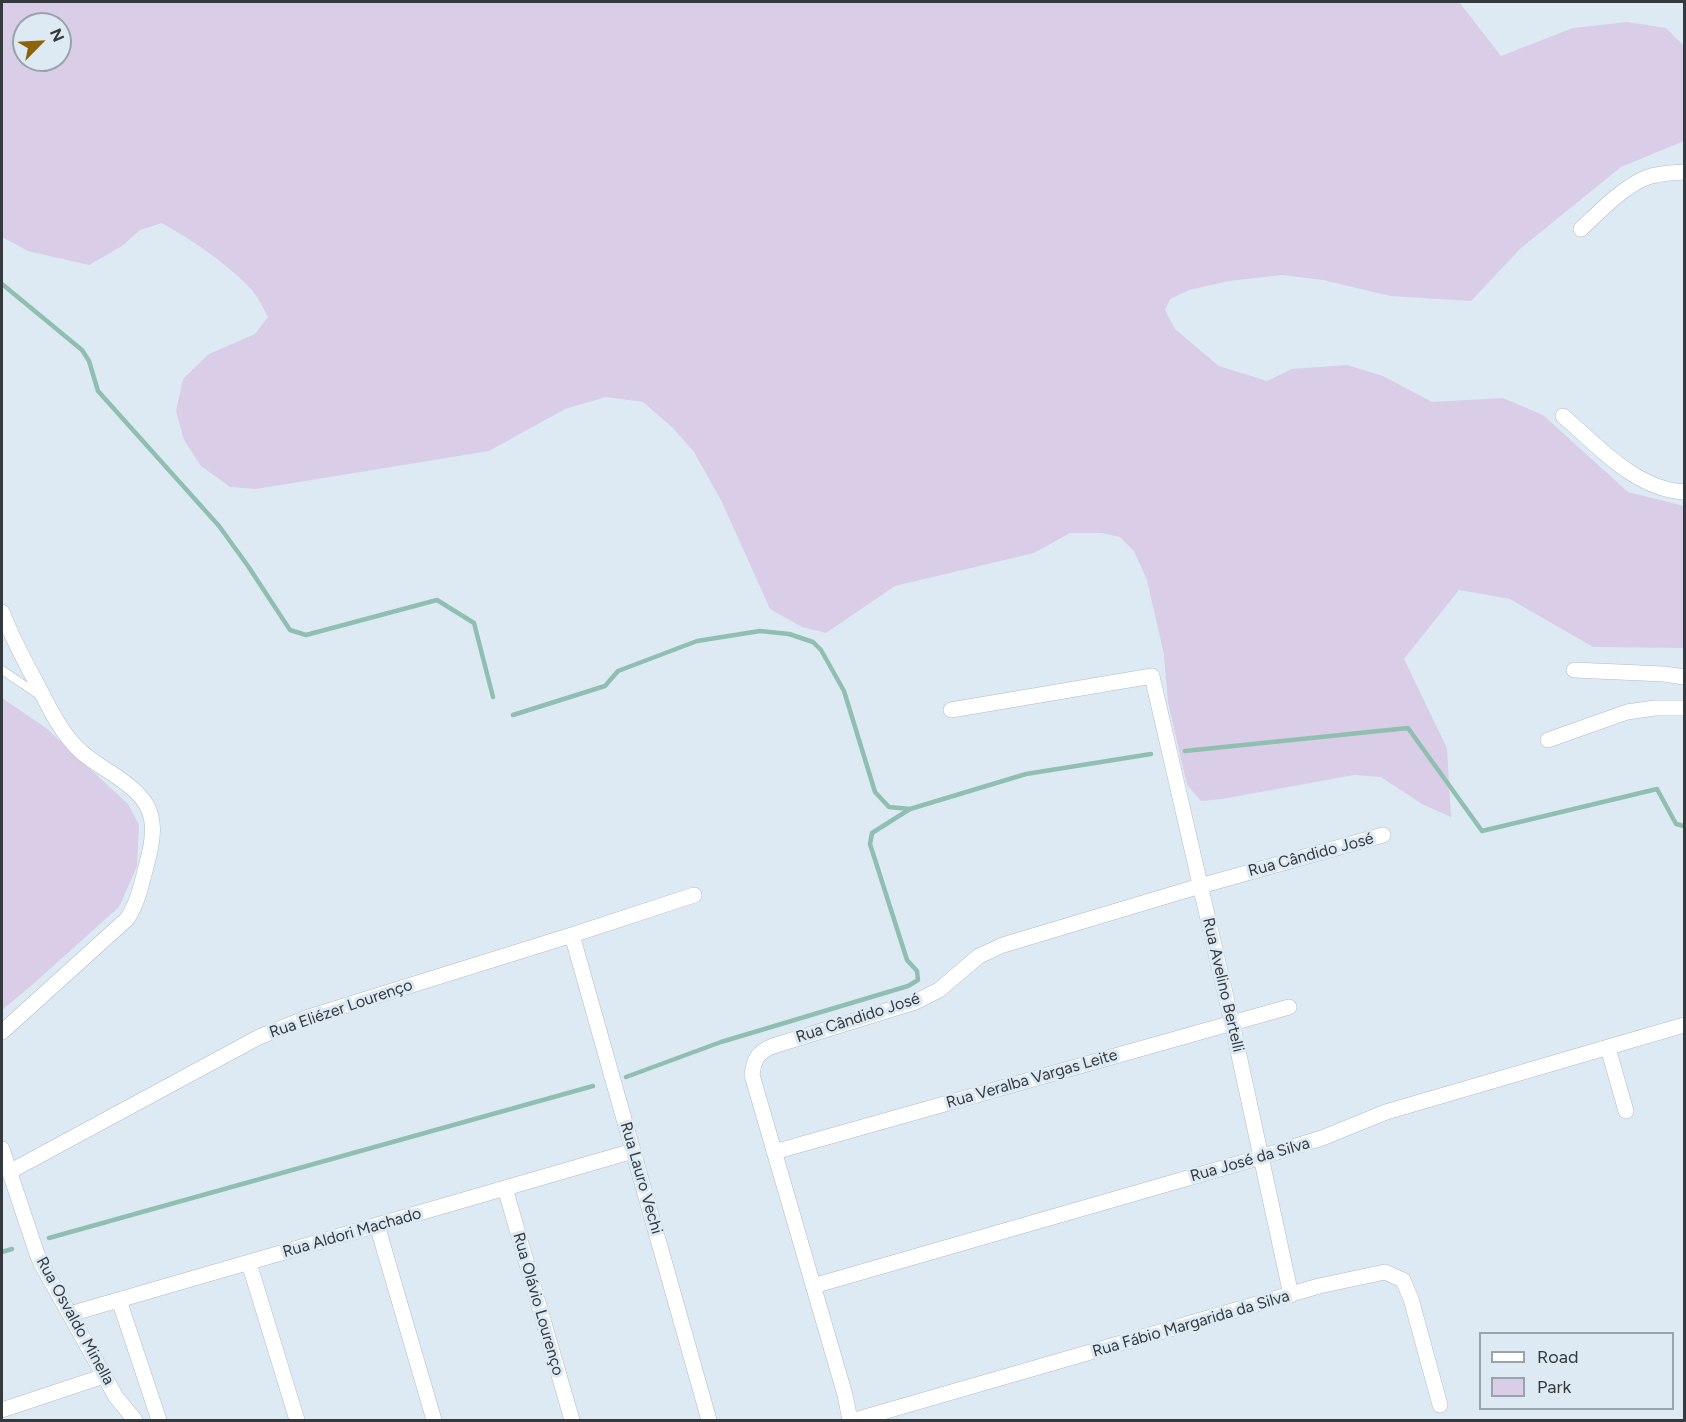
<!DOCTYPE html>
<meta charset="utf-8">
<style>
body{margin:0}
#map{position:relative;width:1686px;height:1422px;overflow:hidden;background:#ddeaf4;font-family:Figtree,sans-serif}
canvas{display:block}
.frame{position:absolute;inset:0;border:3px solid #34393d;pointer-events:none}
.legend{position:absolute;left:1479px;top:1332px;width:195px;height:78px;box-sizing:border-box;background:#ddeaf4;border:2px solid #99a3ab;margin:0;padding:8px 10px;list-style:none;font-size:18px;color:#34393d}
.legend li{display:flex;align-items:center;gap:12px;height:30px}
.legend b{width:30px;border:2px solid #99a3ab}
.north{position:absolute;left:12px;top:12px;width:60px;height:60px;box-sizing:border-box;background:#ddeaf4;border:2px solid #99a3ab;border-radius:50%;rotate:66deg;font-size:16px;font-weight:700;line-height:24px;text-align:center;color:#34393d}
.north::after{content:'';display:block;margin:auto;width:21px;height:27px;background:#8e6309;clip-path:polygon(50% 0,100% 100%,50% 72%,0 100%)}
</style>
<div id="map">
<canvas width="1686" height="1422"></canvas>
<div class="frame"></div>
<ul class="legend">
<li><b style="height:8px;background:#fff"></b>Road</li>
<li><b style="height:16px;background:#d9cde7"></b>Park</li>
</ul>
<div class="north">N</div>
</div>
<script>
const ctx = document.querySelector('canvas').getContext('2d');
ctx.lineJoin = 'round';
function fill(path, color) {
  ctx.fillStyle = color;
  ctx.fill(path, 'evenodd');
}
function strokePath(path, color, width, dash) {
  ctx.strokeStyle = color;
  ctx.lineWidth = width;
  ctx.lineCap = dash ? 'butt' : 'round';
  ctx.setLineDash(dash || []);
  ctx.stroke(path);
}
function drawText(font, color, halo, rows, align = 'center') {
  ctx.font = font + ' Figtree,sans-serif';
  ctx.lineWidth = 6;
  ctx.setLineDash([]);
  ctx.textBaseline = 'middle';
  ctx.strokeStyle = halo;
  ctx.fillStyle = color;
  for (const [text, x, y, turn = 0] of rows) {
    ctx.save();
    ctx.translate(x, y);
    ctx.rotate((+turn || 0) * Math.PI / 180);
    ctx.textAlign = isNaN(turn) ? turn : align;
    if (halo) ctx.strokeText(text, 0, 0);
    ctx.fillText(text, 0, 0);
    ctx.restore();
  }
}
const green = new Path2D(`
 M2,2H1459L1501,56L1573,28L1627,22L1666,28L1684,46V141L1621,167L1521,248L1471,301L1390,296L1323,280L1282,275L1229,281L1189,290L1170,299L1165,310L1175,329L1219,366L1267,381L1292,369L1347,365L1383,376L1432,402L1503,398L1543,415L1628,492L1684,506V648L1593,647L1510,599L1459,590L1404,659L1447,748L1451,817L1422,804L1381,777L1354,775L1222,799L1201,801L1187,785L1168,702L1164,655L1147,580L1134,551L1120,537L1102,533H1070L1034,553L895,586L826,633L802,627L770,609L722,502L694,452L673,428L643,402L606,397L565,409L489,451L256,489L230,487L201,466L184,440L176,411L183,379L209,354L255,334L268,317C263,308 258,296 250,288C225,262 193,241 162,223L140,230L122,246L89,265L28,251L2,237ZM24,24H60V60H24Z
 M2,698L46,728L128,804L139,825L137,866L119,907L32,985L2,1010Z`);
const stream = new Path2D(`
 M2,284L82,350L89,361L98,391L219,526L248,566L290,630L306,635L437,600L474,623L493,697
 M513,715L605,686L618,671L697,641L760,631L789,634L813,642L821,650L844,691L875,792L889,807L910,809
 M1185,751L1408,728L1482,831L1657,789L1676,824L1684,826
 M626,1077L721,1042L908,986L918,980L917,971L907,960L870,844L872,833L910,809L1026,774L1151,754
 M49,1238L593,1086
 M2,1252L12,1249`);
const service = new Path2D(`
 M2,670L39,695`);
const minor = new Path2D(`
 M1581,229C1599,212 1625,185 1648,177C1659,173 1672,173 1684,172
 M1563,416C1598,446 1635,489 1684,492
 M2,612C12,638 25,662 38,686C48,705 57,725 71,741C79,752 91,760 102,767C146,795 162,809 147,863C142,882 138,903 127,919L2,1032
 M1574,670L1664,674L1684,677
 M951,710L1152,676L1232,1023L1291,1295
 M1548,740L1627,712L1655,708H1684
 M572,935L709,1420
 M1608,1048L1626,1111
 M2,1149L37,1254L42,1265L116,1397L135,1420
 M774,1152L1289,1007
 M9,1172L259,1037L309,1017L572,935L694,895
 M505,1188L572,1420
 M377,1225L434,1420
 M249,1263L297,1420
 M813,1286L1261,1157L1322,1138L1386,1112L1684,1025
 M119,1300L159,1420
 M70,1314L633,1151
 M2,1410L104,1376
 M850,1420L845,1395L752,1075C754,1059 758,1052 773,1046L915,1002L939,990L979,956L1003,945L1200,886L1383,835
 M855,1420L1319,1286L1385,1272L1403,1280L1411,1299L1440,1405`);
const streetNames = [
 ["Rua Cândido José",1311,855,-15],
 ["Rua Avelino Bertelli",1223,985,77],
 ["Rua Eliézer Lourenço",341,1009,-19],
 ["Rua Cândido José",858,1018,-18],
 ["Rua Veralba Vargas Leite",1032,1079,-16],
 ["Rua José da Silva",1250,1160,-16],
 ["Rua Lauro Vechi",641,1178,74],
 ["Rua Aldori Machado",352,1233,-16],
 ["Rua Olávio Lourenço",538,1304,74],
 ["Rua Osvaldo Minella",75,1321,61],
 ["Rua Fábio Margarida da Silva",1191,1324,-16]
];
fill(green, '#d9cde7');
strokePath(stream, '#90bfb2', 4.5);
strokePath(service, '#b0bcc6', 9);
strokePath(minor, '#b0bcc6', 16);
strokePath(service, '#fff', 8);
strokePath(minor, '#fff', 15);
drawText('16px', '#34393d', '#ddeaf4', streetNames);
</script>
